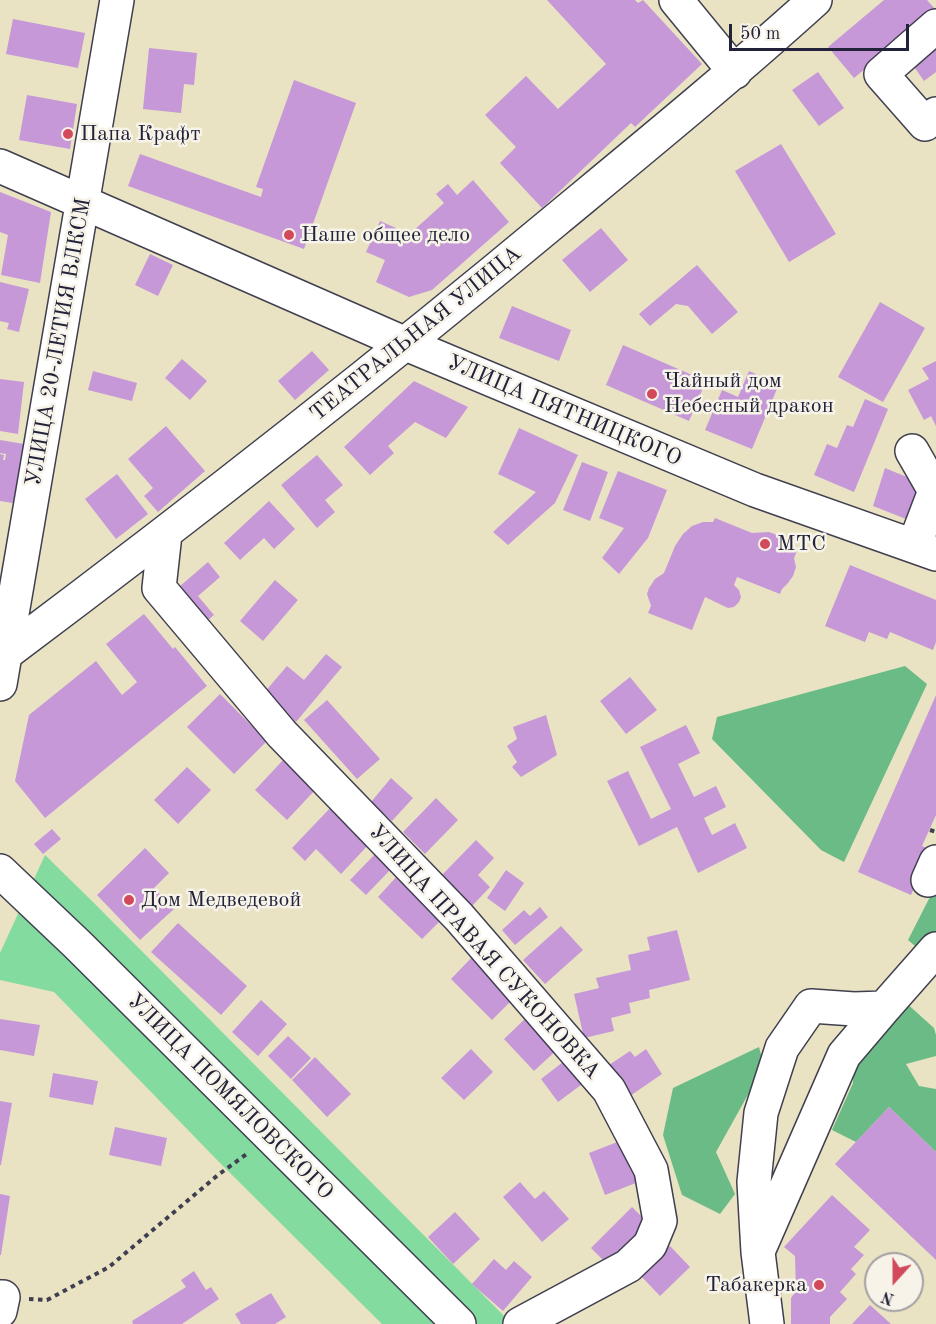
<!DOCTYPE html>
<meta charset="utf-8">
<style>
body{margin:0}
#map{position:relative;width:936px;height:1324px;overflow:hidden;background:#e9e3c3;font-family:"Old Standard TT",serif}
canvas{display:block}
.north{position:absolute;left:864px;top:1252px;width:60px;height:60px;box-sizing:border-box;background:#f7f3e8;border:2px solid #a29fa3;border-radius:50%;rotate:201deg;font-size:16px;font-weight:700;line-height:24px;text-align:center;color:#22223b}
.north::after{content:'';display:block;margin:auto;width:21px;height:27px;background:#d1495b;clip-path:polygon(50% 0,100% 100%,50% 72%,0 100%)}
.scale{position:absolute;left:729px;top:24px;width:180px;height:27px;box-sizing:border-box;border:3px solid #22223b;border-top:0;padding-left:8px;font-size:18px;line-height:21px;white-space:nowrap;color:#22223b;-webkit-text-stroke:4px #f7f3e8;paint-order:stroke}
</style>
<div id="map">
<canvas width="936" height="1324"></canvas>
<div class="north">N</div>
<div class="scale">50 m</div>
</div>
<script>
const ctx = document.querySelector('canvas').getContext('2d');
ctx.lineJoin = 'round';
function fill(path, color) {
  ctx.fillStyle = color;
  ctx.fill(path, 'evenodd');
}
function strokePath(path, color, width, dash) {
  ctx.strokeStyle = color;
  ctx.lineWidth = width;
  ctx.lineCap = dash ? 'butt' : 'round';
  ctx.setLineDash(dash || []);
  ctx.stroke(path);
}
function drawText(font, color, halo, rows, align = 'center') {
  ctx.font = font + ' "Old Standard TT",serif';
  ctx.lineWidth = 5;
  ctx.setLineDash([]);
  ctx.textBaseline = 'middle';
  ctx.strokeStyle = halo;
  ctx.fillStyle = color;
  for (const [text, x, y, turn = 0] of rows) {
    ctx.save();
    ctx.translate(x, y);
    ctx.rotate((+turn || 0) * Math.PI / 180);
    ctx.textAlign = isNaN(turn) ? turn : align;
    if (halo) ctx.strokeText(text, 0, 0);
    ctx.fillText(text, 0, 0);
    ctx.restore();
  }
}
const green = new Path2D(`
 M45,855L93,902L512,1324H382L219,1162L54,992L0,980V953Z`);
const forest = new Path2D(`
 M905,666L927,684L844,862L821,850L712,739L717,717Z
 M936,885V935L922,952L908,940Z
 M904,1001L934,1028L936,1035V1056L906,1064L919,1086L936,1089V1152L889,1107L856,1142L832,1130L853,1083L854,1063Z
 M759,1047L764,1066L716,1152L735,1194L720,1214L682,1195L663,1135L673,1088Z`);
const building = new Path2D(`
 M547,0H635L638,3L643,0L702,64L635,127L631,123L542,208L500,163L516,147L485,115L526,76L558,109L606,64Z
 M884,0H927L936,10L854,78L828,47Z
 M13,19L85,33L78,68L6,54Z
 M936,42V72L924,81L910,61Z
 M149,48L197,53L194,85L184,84L181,113L143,109Z
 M818,72L844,108L819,126L792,90Z
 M294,80L356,103L304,249L128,186L140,154L261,197L263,189L256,187Z
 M27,95L77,104L70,149L19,140Z
 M781,144L836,234L789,262L735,171Z
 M473,180L509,222L432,290L409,297L376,282L385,260L366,252L380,221L396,228L393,235L403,240L444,203L436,194L448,184L457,195Z
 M0,192L51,212L40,283L1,275L8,235L0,232Z
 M601,228L628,260L590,292L562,260Z
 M150,254L173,265L158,296L135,285Z
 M697,265L738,312L712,334L688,306L676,304L650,326L639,314Z
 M0,282L29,289L19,332L7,329L9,323L0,321Z
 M880,302L925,328L883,402L838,377Z
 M512,306L571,330L559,361L499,338Z
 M623,345L706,381L689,421L606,385Z
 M312,351L329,370L295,400L278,381Z
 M182,359L207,381L190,400L165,378Z
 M936,361V426L931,416L924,420L908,390L929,379L922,368Z
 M93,371L137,383L132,401L88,390Z
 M749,371L779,384L752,449L705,430L722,390L738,397Z
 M0,379L24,382L18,434L0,431Z
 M414,381L468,407L446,438L415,422L388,446L394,453L370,475L344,447Z
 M865,399L888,409L854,492L814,475L827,444L837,448L847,425L853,427Z
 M166,426L205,471L158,512L144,496L153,488L128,459Z
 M519,428L578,455L555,503L508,545L493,532L536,492L498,474Z
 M0,440L24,444L13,503L0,501V454L4,455L3,460H5L6,454L0,453Z
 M317,455L343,485L325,500L335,512L317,528L281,485Z
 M582,462L608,472L590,521L563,510Z
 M885,468L926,485L911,521L873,506Z
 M618,471L667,490L648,538L619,574L602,558L624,528L599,518Z
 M117,474L148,514L116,539L85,499Z
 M269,501L295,529L274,549L264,538L240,560L224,543Z
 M715,518L752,533L769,532L777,535L788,544L791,549L797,551L794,558L796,567L793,576L788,583L782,589L780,594L737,577L734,585L739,590L741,597L739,602L734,607L728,608L705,597L692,630L648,613L651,606L647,594L649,588L655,579L664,573L675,546L683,534L692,526L703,522H713Z
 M208,562L220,577L198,596L214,615L200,627L172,593Z
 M850,565L936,600V642L933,650L890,632L887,639L869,632L865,642L825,626Z
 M275,580L298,600L263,641L240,621Z
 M144,614L173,649L175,647L207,686L45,818L15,781L29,715L96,661L122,695L137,682L106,644Z
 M326,654L342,667L296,722L263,694L287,666L304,680Z
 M630,677L657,710L626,734L600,701Z
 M220,694L267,741L234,774L187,727Z
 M936,695V815L922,846L931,850L911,895L858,872Z
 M327,700L380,759L357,779L304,720Z
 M546,715L557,755L521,777L512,767L517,762L507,746L517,739L513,727Z
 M686,725L700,753L678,764L694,797L716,786L726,807L704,818L712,835L735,823L747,848L698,873L677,827L639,846L607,781L628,771L651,819L671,809L640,747Z
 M284,759L316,789L287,820L255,790Z
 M187,767L211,790L178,824L154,800Z
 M391,778L413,798L392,821L371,802Z
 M436,798L458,820L425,854L403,832Z
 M333,805L371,842L341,874L316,849L305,861L292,848Z
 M52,829L61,839L43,854L34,844Z
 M476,840L494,858L478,875L490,887L472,906L441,876Z
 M145,848L169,873L154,888L174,909L140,940L97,895Z
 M378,851L394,866L366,895L350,880Z
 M506,870L524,883L505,911L487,898Z
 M398,875L443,918L422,939L378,897Z
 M540,907L548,917L515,945L502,930L524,910L530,916Z
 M178,923L247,986L221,1015L151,952Z
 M561,926L583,950L545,984L523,960Z
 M677,930L690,980L649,990L650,998L629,1003L631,1013L611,1018L614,1031L584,1038L574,994L599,988L596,978L631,970L628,955L650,950L647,937Z
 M475,954L516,996L492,1020L451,979Z
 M261,1000L287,1024L258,1056L232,1032Z
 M529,1015L560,1047L534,1071L504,1039Z
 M0,1019L40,1025L34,1056L0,1050Z
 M288,1036L311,1058L291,1079L268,1056Z
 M471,1049L493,1072L464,1100L441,1078Z
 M646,1049L662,1074L630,1096L609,1065L630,1051L635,1057Z
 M315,1057L351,1094L327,1117L292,1080Z
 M567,1059L585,1082L558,1102L541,1079Z
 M53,1073L98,1081L93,1105L49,1097Z
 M0,1101L12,1103L1,1165H0Z
 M889,1107L936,1152V1260L835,1164Z
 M115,1127L167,1138L161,1166L109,1155Z
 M625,1139L641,1181L605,1195L589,1153Z
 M520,1182L535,1199L544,1191L569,1219L542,1242L503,1197Z
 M0,1194L10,1196L1,1255H0Z
 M832,1195L870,1230L854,1247L864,1255L851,1269L856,1274L840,1292L847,1299L830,1317V1324H791V1298L796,1291L795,1256L784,1247Z
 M632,1207L649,1224L608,1265L591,1248Z
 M455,1212L480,1239L453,1264L428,1237Z
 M670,1246L690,1267L660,1296L640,1275Z
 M494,1259L506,1270L514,1261L532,1277L503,1311L472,1284Z
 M194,1271L206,1290L211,1287L219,1299L182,1324H133L132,1321L186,1287L181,1280Z
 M271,1293L286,1317L275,1324H241L235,1314Z
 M870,1305L891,1324H852Z`);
const path = new Path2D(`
 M930,830L936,832
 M29,1299L47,1300L109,1267L218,1175L248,1153`);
const minor = new Path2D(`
 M676,0L735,72
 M936,26L881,74L925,124L936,114
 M0,166L406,344L755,490L936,554
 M912,451L935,491L914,546
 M165,534L159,588L282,734L459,917L609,1090L651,1170L660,1221L650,1245L628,1266L520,1324
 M5,654C192,514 376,370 556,220C643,148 731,76 815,0
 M0,684L117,0
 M0,871L78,945L459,1324
 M928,880L936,862
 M760,1247L844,1055L884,1008
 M0,1297H3L0,1311
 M767,1324L758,1252L754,1182L761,1113L782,1048L811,1006L854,1009L884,1008L936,949`);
const markers = [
 [68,134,6,"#d1495b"],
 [289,235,6,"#d1495b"],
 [652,394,6,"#d1495b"],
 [765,544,6,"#d1495b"],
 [129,900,6,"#d1495b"],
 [819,1285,6,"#d1495b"]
];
const poiNames = [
 ["Папа Крафт",80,134],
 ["Наше общее дело",301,235],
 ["Чайный дом",664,381],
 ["Небесный дракон",664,406],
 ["МТС",777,544],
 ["Дом Медведевой",141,900],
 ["Табакерка",807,1285,"right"]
];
const streetNames = [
 ["ТЕАТРАЛЬНАЯ УЛИЦА",416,334,-39],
 ["УЛИЦА 20-ЛЕТИЯ ВЛКСМ",59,342,-80],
 ["УЛИЦА ПЯТНИЦКОГО",564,411,23],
 ["УЛИЦА ПРАВАЯ СУКОНОВКА",484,952,48],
 ["УЛИЦА ПОМЯЛОВСКОГО",230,1097,45]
];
fill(green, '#83dba0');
fill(forest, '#6abb86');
fill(building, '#c698d8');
strokePath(minor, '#403f4f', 36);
strokePath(path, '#403f4f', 4, [4.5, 4.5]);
strokePath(minor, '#fff', 33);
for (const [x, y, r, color] of markers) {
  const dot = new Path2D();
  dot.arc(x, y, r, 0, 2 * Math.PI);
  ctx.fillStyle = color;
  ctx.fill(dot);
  strokePath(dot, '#f7f3e8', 2);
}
drawText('22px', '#22223b', '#f7f3e8', poiNames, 'left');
drawText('22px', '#22223b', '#f7f3e8', streetNames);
</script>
